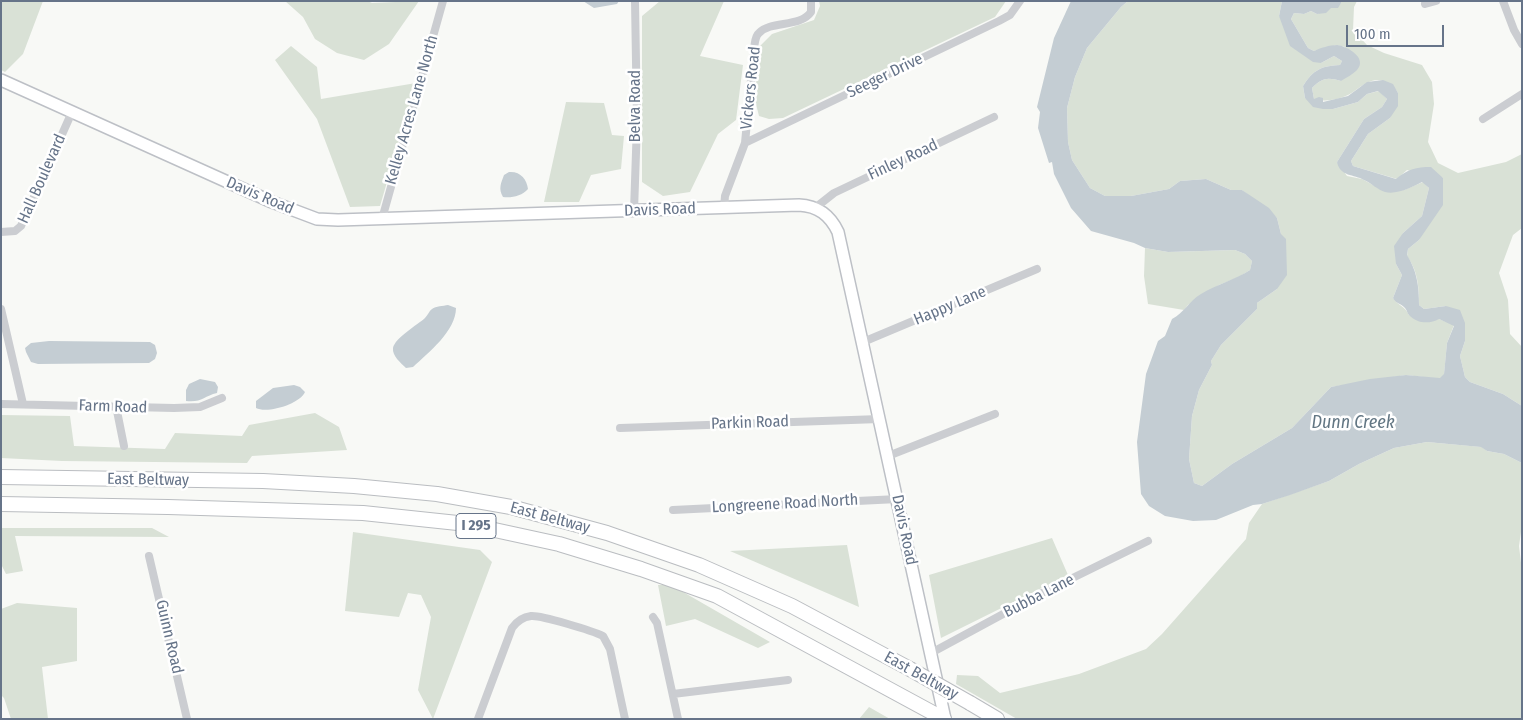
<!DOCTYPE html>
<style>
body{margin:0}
#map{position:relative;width:1523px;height:720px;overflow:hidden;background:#f8f9f6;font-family:"Fira Sans Condensed",sans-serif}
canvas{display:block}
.frame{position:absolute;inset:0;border:2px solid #667489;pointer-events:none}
.scale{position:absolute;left:1346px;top:25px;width:98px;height:22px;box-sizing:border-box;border:2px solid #667489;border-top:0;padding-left:6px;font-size:15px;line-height:18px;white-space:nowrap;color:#667489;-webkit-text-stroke:4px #fff;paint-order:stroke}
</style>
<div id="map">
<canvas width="1523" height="720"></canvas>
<div class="frame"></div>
<div class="scale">100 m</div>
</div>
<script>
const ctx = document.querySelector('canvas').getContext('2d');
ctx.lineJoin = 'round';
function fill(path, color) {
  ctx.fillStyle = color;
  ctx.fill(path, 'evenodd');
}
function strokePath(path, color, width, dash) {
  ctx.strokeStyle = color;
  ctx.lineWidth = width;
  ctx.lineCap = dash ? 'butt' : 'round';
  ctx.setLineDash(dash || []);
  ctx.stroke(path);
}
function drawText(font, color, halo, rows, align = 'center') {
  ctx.font = font + ' "Fira Sans Condensed",sans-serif';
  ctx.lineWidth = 5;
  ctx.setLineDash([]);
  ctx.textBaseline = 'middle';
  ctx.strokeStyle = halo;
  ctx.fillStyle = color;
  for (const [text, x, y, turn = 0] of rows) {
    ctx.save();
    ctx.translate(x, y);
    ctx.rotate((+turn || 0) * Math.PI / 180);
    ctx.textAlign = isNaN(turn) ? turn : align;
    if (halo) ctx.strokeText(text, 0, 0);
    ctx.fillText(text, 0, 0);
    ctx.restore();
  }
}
const green = new Path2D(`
 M1,1H43L23,54L5,72L1,70Z
 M285,1H367L372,3L419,1L389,44L364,60L337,53L315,39L303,17Z
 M660,1H724L700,56L743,65L736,120L718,134L690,192L663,196L642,182V16Z
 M819,1H1006L995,17L783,118L769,119L759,116L754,96L760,46L772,34L814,20L820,6Z
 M1128,1H1282L1279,16L1321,63L1334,56L1342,61L1340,65C1321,66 1313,70 1303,86L1305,98L1333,109L1358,102L1367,94L1379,91L1387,99L1382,107L1364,119L1337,162L1347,176L1362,179L1386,192L1404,190L1423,182L1429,188L1422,216L1403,233L1396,264L1402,275L1393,298C1397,305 1405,306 1409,315L1439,319L1454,325L1447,343L1444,375L1440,379L1406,375L1331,387L1292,428L1232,464L1202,486L1194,483L1189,459L1192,416L1199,390L1212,365L1211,361L1221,345L1257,309V303L1277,289L1281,234L1277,218L1242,190H1231L1206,179L1180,181L1169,189L1131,196H1105L1090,188L1072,160L1068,142L1067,108L1075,77L1087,48L1121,7Z
 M1341,1H1357L1354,7L1353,30L1367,45L1384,53L1422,65L1432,82L1434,104L1428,142L1438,163L1458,173L1506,162L1522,154V228L1513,235L1499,273L1508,300L1510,334L1522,347V406L1503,394L1470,382L1465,377L1460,356L1465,341L1446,306L1424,309L1419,305C1419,287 1418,271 1407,256L1408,249L1419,240L1443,178L1407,170L1397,179L1353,166L1351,161L1368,134L1390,118L1398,93C1391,81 1378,76 1365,84C1359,87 1354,92 1348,95C1338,100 1324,102 1314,99L1312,88C1322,78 1327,77 1341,81L1345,47L1337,45L1314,51L1308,48L1291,19L1294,13L1304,14L1311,11L1317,14L1341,3Z
 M291,46L317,67L321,99L416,83L380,206L350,207L317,119L275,60Z
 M566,102L604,103L612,135L624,136L621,169L591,175L579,202H544Z
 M1145,248L1168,252L1235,250L1245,254L1252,261L1250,270L1239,277L1219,285L1188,305L1184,310L1148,304L1144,276Z
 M315,413L339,427L347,450L252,456L247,463L62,461L1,458V415L70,416L74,446L165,449L175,433L242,436L249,425Z
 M1427,442L1482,447L1487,451L1504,454L1522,463L1521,532L1519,546L1522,571V719H1017L956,684L957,675L978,676L1000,693L1079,674L1146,649L1162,634L1246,539L1249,523L1262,504L1329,481L1359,464L1394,448Z
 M1,528H152L169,537L15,536L23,571L6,574L1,564Z
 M353,532L480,550L492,562L433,719L418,690L431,617L421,595L408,593L399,617L345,611Z
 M1052,538L1068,575L941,638L929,575Z
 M847,545L859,607L730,551Z
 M658,585H671L770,642L758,648L695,619L666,626Z
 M17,603L77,608V661L42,667L48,719H11L4,698L1,695V609Z
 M869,707L890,719H859Z`);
const water = new Path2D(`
 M583,1H619L617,4L594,8Z
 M1071,1H1128L1121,7L1087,48L1075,77L1067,108L1068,142L1072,160L1090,188L1105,196H1131L1169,189L1180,181L1206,179L1231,190H1242L1269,208L1277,218L1281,234L1286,239L1287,275L1277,289L1257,303V309L1221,345L1211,361L1212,365L1199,390L1192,416L1189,459L1194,483L1202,486L1232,464L1292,428L1331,387L1370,379L1406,375L1440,378L1444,374L1447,343L1454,326L1439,319C1430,324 1417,324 1409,315C1407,313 1407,310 1405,308C1401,303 1396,304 1393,298L1402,275L1396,264L1394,246L1403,233L1422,216L1429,188L1422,182C1412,187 1397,195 1385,192C1378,190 1371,183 1364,180C1354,174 1340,177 1337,162L1364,119L1382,107L1387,99L1378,91L1367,94L1358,102L1333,109H1323L1313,107L1305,98L1303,86C1313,70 1321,66 1340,65L1342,61L1334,56L1321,63L1313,62L1290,46L1279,16L1282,1H1341V3L1338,8H1331L1326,13L1317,14L1311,11L1304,14L1294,13L1291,19L1308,48L1314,51C1320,48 1330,45 1337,45C1347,46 1368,58 1357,70C1353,74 1346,78 1341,81C1327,77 1322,78 1312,88L1314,99L1319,97L1323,98V102L1348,96L1367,82L1383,80L1393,84L1398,93V106L1390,118L1368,134L1351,161L1353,166L1396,179C1408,169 1416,167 1431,167L1443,178V205L1419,240L1408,249L1407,255C1417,271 1419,286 1419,305L1424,309L1446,306L1460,310L1465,323V341L1460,356L1465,377L1470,382L1503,394L1522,406V463L1504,454L1487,451L1481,447L1427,442L1394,448L1359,464L1329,481L1290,495L1262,504L1253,505L1216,520L1193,521L1165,516L1149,506L1141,494L1137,442L1146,374L1158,341L1165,336L1172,319C1184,313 1189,301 1201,294C1217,284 1235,280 1250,270L1252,261L1245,254L1235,250L1168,252L1145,248L1134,243L1091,231L1071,208L1054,174L1052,162L1049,163L1038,128L1040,112L1037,107L1054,38Z
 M509,172C520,171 527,179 528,189C522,196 512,198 503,197C498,189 501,183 504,175Z
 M448,305L456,308C456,331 428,353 413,367L406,368C401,363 392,356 393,348C395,338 417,325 425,318C428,315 429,311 432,309C436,306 443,306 448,305Z
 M49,341L150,342L155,345L157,353L155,359L149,363L38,364L31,362L26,352L25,348L31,343Z
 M200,379L215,382L218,387L217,393C204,396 201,403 186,401V390L189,384Z
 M294,385L300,387L305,392C300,404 267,414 256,408V401L273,388Z`);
const street = new Path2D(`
 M1503,1L1514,30L1522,44
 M1425,4L1436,1
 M1483,119L1522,94
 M745,143L999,21L1010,15L1020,1
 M724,208L725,196L745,143L754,48C755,43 755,36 759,33C771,20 800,28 811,12V1
 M815,208L834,193L994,117
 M634,211L637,123L635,1
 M382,219L443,1
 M1,232L15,231L21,226L72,112
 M1,309L23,404
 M863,342L1037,269
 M1,404L174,408L200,407L222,398
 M116,406L124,446
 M620,428L880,419
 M888,456L995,414
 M673,510L898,499
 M149,556L187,719
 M653,617L657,623L678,719
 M931,653L1042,593L1148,541
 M673,694L788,680
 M478,719L512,628C517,621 523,617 531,616C541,615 593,631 603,636L610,649L625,719`);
const secondary = new Path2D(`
 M1,80L272,202L317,219L338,220L799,205C818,206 830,215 838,232L945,719`);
const highway = new Path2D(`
 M1,477L263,481L354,486L437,494L511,507L607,533L699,565L792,606L910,669
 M1,504L168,507L363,513L467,524L559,544L641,569L717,596L944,719
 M970,703L997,719`);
const highwayBridge = new Path2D(`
 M910,669L970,703`);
const shields = [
 [476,526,40]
];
const shieldNames = [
 ["I 295",476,526]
];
const streetNames = [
 ["Seeger Drive",885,76,-26],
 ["Vickers Road",751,88,-84],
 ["Belva Road",636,106,-90],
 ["Kelley Acres Lane North",412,110,-74],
 ["Finley Road",903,160,-25],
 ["Hall Boulevard",42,179,-66],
 ["Davis Road",260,196,23],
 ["Davis Road",660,210,-2],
 ["Happy Lane",950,306,-23],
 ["Farm Road",113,407,2],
 ["Parkin Road",750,423,-2],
 ["East Beltway",148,480,1],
 ["Longreene Road North",785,504,-3],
 ["East Beltway",550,518,15],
 ["Davis Road",904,530,78],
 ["Bubba Lane",1039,596,-27],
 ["Guinn Road",169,637,77],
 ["East Beltway",921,676,29]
];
const waterNames = [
 ["Dunn Creek",1353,423]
];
fill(green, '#d9e1d6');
fill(water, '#c4cdd3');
strokePath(secondary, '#bdc0c6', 14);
strokePath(highway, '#babdc1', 16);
strokePath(street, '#cbcdd1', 8);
strokePath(secondary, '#fff', 11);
strokePath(highway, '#fff', 14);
strokePath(highwayBridge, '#babdc1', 16, []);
strokePath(highwayBridge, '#fff', 14);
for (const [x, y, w] of shields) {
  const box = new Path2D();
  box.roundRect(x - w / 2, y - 12.5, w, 25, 4);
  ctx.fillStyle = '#fff';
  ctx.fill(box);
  strokePath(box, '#667489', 1);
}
drawText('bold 15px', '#667489', null, shieldNames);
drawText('16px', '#667489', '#fff', streetNames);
drawText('italic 18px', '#627683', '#fff', waterNames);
</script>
